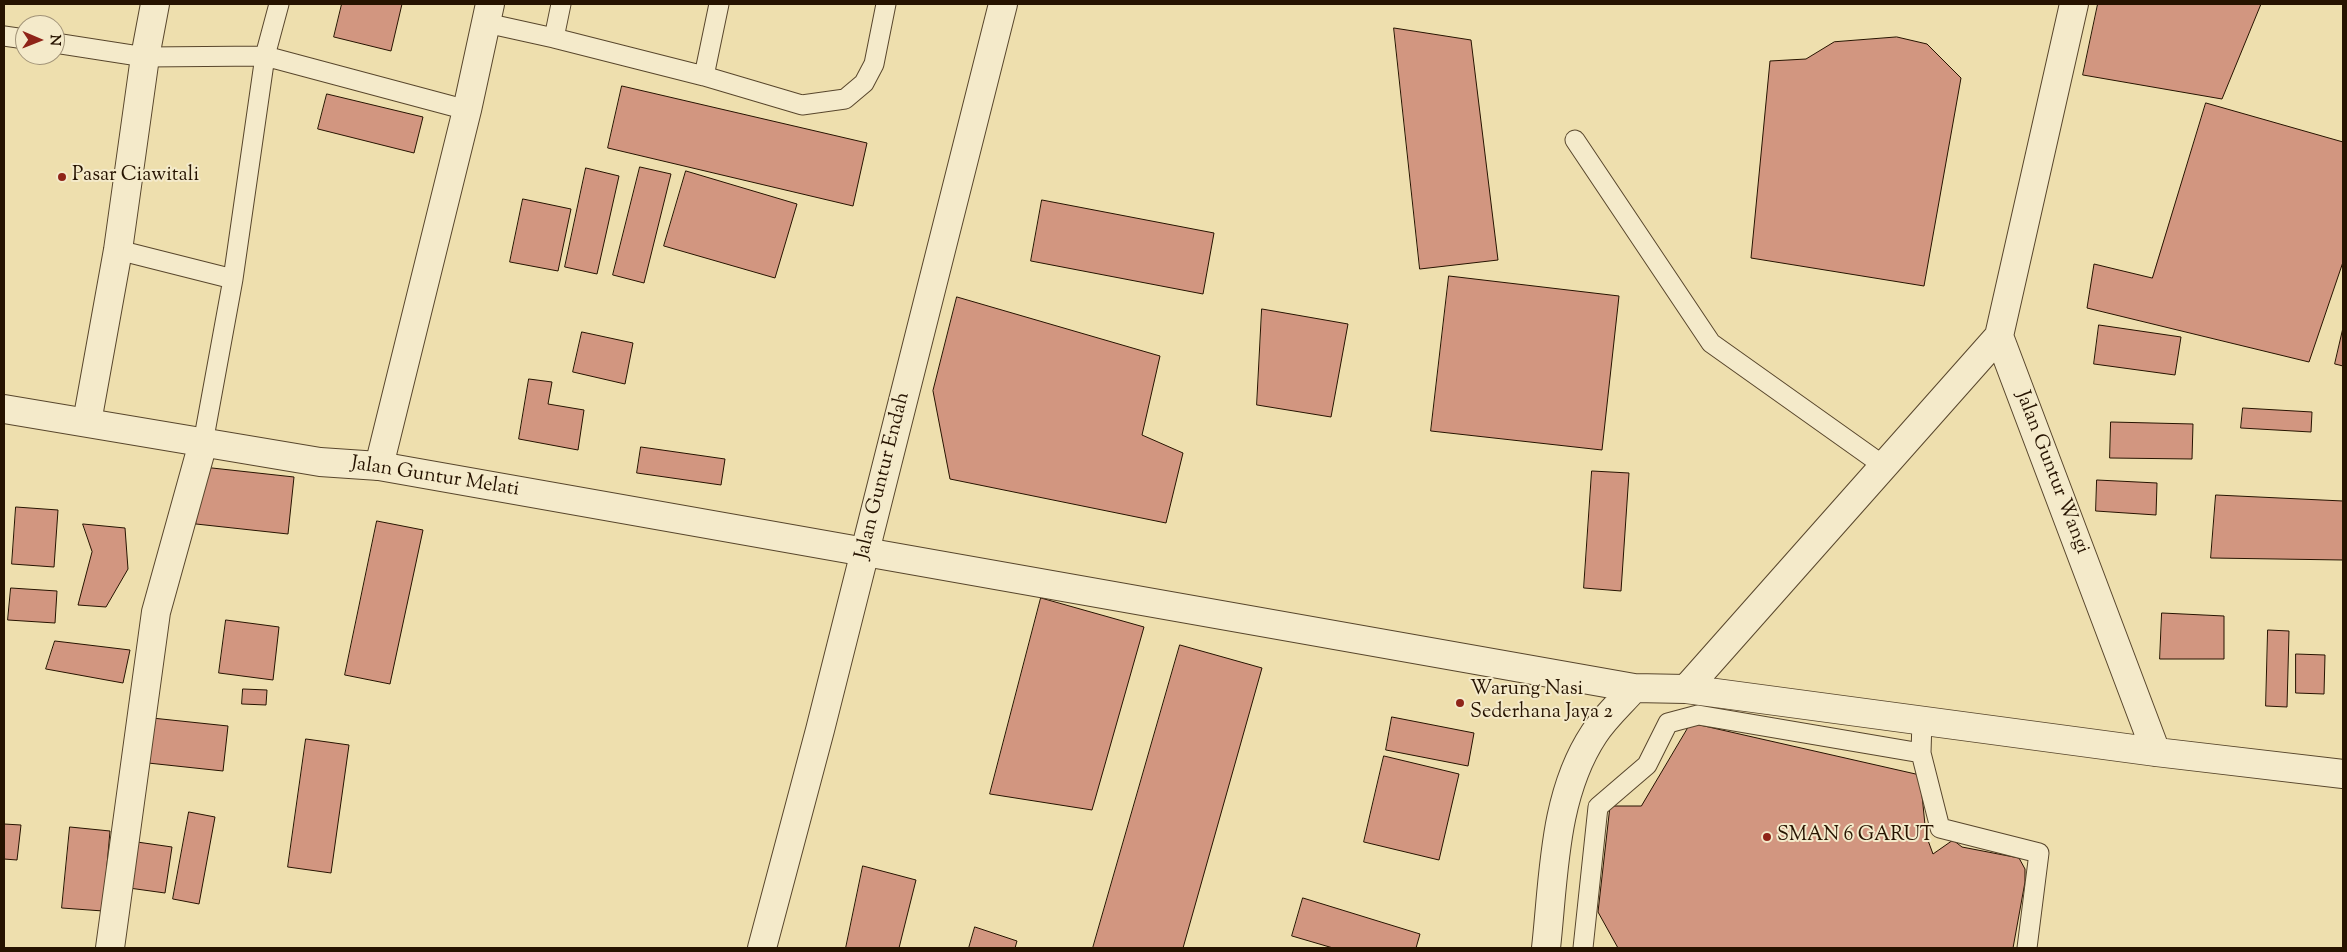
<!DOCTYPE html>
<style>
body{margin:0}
#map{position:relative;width:2347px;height:952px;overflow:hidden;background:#eedfae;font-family:"Sorts Mill Goudy",serif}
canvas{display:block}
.frame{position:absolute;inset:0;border:5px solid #261300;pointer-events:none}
.north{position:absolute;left:15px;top:15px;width:50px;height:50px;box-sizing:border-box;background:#f4eaca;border:1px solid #a29479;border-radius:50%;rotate:91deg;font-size:14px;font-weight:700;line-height:20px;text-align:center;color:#261300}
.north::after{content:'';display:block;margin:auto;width:18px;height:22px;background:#8f2418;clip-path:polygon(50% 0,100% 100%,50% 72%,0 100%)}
</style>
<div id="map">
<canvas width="2347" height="952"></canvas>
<div class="frame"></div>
<div class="north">N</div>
</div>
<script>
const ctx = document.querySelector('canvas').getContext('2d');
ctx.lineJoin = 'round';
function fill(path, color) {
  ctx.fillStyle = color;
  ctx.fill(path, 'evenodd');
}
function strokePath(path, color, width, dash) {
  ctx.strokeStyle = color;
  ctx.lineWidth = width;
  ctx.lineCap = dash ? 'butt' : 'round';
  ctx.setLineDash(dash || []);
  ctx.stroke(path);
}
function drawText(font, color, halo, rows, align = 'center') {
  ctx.font = font + ' "Sorts Mill Goudy",serif';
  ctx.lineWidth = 4;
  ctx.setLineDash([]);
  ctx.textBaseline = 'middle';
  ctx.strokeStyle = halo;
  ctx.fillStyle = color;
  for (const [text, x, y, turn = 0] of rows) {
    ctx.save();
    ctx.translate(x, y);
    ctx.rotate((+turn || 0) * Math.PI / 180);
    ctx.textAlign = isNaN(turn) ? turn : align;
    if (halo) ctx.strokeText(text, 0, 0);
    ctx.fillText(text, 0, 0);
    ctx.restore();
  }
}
const building = new Path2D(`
 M342,4H402L391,51L334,37Z
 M2098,4H2261L2222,99L2083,75Z
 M1394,28L1471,40L1498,260L1420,269Z
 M1897,37L1927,44L1961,78L1924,286L1751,258L1770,61L1806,59L1834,42Z
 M622,86L867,143L853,206L608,148Z
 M327,94L423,117L414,153L318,129Z
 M2206,103L2343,142V262L2309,362L2087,308L2094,264L2152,278Z
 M640,167L671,174L644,283L613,275Z
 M586,168L619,176L597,274L565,267Z
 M686,171L797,204L775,278L664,246Z
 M523,199L571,209L558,271L510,262Z
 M1042,200L1214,233L1203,294L1031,261Z
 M1449,276L1619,296L1602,450L1431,431Z
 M957,297L1160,356L1142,435L1183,453L1166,523L950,479L933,391Z
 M1262,309L1348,324L1331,417L1257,405Z
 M2099,325L2181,337L2175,375L2094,364Z
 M2343,328V366L2335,364Z
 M582,332L633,343L625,384L573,372Z
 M529,379L552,382L548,404L584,410L578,450L519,439Z
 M2243,408L2312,412L2311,432L2241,428Z
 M2111,422L2193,424L2192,459L2110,458Z
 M641,447L725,459L721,485L637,473Z
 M203,467L294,477L288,534L196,524Z
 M1592,471L1629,473L1621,591L1584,588Z
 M2097,480L2157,483L2156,515L2096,511Z
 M2216,495L2343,501V560L2211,558Z
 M16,507L58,510L54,567L12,564Z
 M377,521L423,530L390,684L345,675Z
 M83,524L125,528L128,569L106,607L78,605L92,552Z
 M11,588L57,591L55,623L8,620Z
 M1041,598L1144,627L1092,810L990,794Z
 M2162,613L2224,616V659H2160Z
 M226,620L279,627L273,680L219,673Z
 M2268,630L2289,631L2287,707L2266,706Z
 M55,641L130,650L123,683L46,669Z
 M1180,645L1262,668L1183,948H1093Z
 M2296,654L2325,655L2324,694L2296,693Z
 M243,689L267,690L266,705L242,704Z
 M1392,717L1474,733L1468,766L1386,750Z
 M152,718L228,726L223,771L148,763Z
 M1691,723L1920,775L1926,835L1933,854L1953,840L1962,847L2019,858L2025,869V882L2013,948H1618L1598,912L1610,806H1641Z
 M306,739L349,745L331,873L288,867Z
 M1384,756L1459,774L1439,860L1364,842Z
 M189,812L215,817L199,904L173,899Z
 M4,824L21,825L17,860L4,859Z
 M70,827L110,831L103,911L62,908Z
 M137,842L172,847L165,893L129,888Z
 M863,866L916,880L899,948H846Z
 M1303,898L1420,934L1416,948H1333L1292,936Z
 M975,927L1017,941L1015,948H969Z`);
const service = new Path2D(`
 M486,23L554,38L704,76L802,105L845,99L864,83L874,64L886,4
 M4,36L25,39
 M554,38L561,4
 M55,43L145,57L265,56L467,110
 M704,76L719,4
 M1575,140L1711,343L1884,466
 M118,250L233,279L265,56L279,4
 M203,443L233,279
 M1922,720L1921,753L1940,828L2039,853L2027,948
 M1583,948L1598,807L1647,765L1668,723L1698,715L1921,753`);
const minor = new Path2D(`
 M87,422L118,250L145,57L155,4
 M379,466L467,110L490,4
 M110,948L156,612L203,443
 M762,948L820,730L1003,4`);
const tertiary = new Path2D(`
 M2074,4L1999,336L2156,752
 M4,409L320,462L379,466L1634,688
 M1686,689L1999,336
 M1546,948C1554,877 1553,796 1594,734C1605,717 1621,703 1634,688L1686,689L2156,752L2343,774`);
const markers = [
 [62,177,5,"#8f2418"],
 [1460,703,5,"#8f2418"],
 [1767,837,5,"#8f2418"]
];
const poiNames = [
 ["Pasar Ciawitali",72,177],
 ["Warung Nasi",1470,691],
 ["Sederhana Jaya 2",1470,714],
 ["SMAN 6 GARUT",1777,837]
];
const streetNames = [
 ["Jalan Guntur Wangi",2051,473,69],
 ["Jalan Guntur Endah",884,476,-76],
 ["Jalan Guntur Melati",435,478,9]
];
fill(building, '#d29680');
strokePath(building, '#261300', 1);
strokePath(service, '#58462c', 21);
strokePath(minor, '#58462c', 30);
strokePath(tertiary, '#58462c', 30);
strokePath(service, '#f4eaca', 19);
strokePath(minor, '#f4eaca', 28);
strokePath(tertiary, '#f4eaca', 28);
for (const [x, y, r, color] of markers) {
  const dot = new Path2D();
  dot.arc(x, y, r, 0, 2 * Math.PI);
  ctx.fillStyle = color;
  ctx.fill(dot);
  strokePath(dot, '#f4eaca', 2);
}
drawText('20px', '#261300', '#f4eaca', poiNames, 'left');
drawText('20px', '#261300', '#f4eaca', streetNames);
</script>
